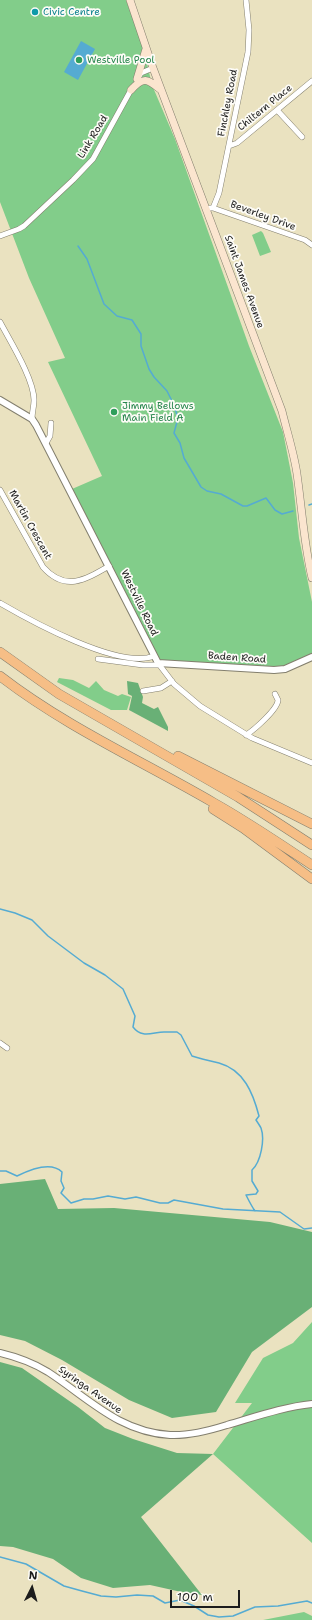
<!DOCTYPE html>
<style>
body{margin:0}
#map{position:relative;width:312px;height:1620px;overflow:hidden;background:#eae2c0;font-family:"Shantell Sans",sans-serif}
canvas{display:block}
.north{position:absolute;left:12px;top:1568px;width:40px;height:40px;-webkit-text-stroke:3px #fdfcf7;paint-order:stroke;rotate:5deg;font-size:11px;font-weight:700;line-height:16px;text-align:center;color:#1c1c1c}
.north::after{content:'';display:block;margin:auto;width:14px;height:18px;background:#1c1c1c;clip-path:polygon(50% 0,100% 100%,50% 72%,0 100%)}
.scale{position:absolute;left:170px;top:1590px;width:70px;height:18px;box-sizing:border-box;border:2px solid #1c1c1c;border-top:0;padding-left:5px;font-size:12px;line-height:14px;white-space:nowrap;color:#1c1c1c;-webkit-text-stroke:3px #fdfcf7;paint-order:stroke}
</style>
<div id="map">
<canvas width="312" height="1620"></canvas>
<div class="north">N</div>
<div class="scale">100 m</div>
</div>
<script>
const ctx = document.querySelector('canvas').getContext('2d');
ctx.lineJoin = 'round';
function fill(path, color) {
  ctx.fillStyle = color;
  ctx.fill(path, 'evenodd');
}
function strokePath(path, color, width, dash) {
  ctx.strokeStyle = color;
  ctx.lineWidth = width;
  ctx.lineCap = dash ? 'butt' : 'round';
  ctx.setLineDash(dash || []);
  ctx.stroke(path);
}
function drawText(font, color, halo, rows, align = 'center') {
  ctx.font = font + ' "Shantell Sans",sans-serif';
  ctx.lineWidth = 3.5;
  ctx.setLineDash([]);
  ctx.textBaseline = 'middle';
  ctx.strokeStyle = halo;
  ctx.fillStyle = color;
  for (const [text, x, y, turn = 0] of rows) {
    ctx.save();
    ctx.translate(x, y);
    ctx.rotate((+turn || 0) * Math.PI / 180);
    ctx.textAlign = isNaN(turn) ? turn : align;
    if (halo) ctx.strokeText(text, 0, 0);
    ctx.fillText(text, 0, 0);
    ctx.restore();
  }
}
const green = new Path2D(`
 M0,0H126L143,46L152,85L175,139L249,346L283,432L293,483L299,538L312,602V657L285,668L158,662L72,489L102,476L48,362L65,358L29,278L0,202Z
 M261,231L263,233L271,252L260,256L252,235Z
 M59,678L73,680L89,688L96,681L104,690L118,696L122,694L131,697L127,710H111L57,682Z
 M312,1322V1543L213,1454L252,1403H235L263,1358L293,1343Z
 M304,1612L312,1616V1620H263Z`);
const forest = new Path2D(`
 M127,681L138,683L143,697L142,703L154,709L158,707L168,727V731L129,710L132,696L128,694Z
 M45,1179L58,1209L114,1208L270,1222L312,1232V1307L252,1352L216,1412L172,1418L129,1400L62,1360L25,1341L0,1335V1184Z
 M0,1362L22,1368L78,1407L105,1428L133,1439L177,1453L213,1454L141,1517L202,1595L177,1591L150,1585L113,1588L81,1578L53,1559L13,1547L0,1546Z`);
const water = new Path2D(`
 M81,41L95,49L78,80L64,72Z`);
const stream = new Path2D(`
 M78,246L87,259L104,304L117,316L132,320L141,334V346L149,369L154,377L167,391L174,405L178,418L174,433L180,443L184,458L201,487L207,491L221,494L243,506H247L266,498L275,510L282,514L293,511
 M309,505L312,504
 M0,909L15,913L32,920L48,936L84,963L105,975L123,989L135,1016L133,1027C142,1039 153,1032 164,1032C168,1032 173,1032 177,1032L181,1035L192,1056C201,1059 210,1061 219,1063C244,1070 253,1093 259,1116L256,1120C258,1123 260,1126 261,1128C265,1139 261,1162 252,1170V1181L258,1191L256,1194L246,1195C248,1199 252,1207 255,1211
 M0,1171H6L17,1176C29,1170 51,1161 62,1172L61,1181L64,1188L61,1193L71,1203L84,1199H93L108,1196L125,1199L136,1197L160,1203H168L174,1200L223,1209L280,1212L304,1229L312,1228
 M0,1557L26,1564L64,1586L82,1591L101,1596L116,1597L137,1595L153,1596L165,1603L180,1600L194,1606L208,1615L219,1617L233,1616L255,1607L278,1606L307,1601L312,1603`);
const minor = new Path2D(`
 M139,76L141,73L153,68
 M277,110L302,137
 M229,146L237,143L312,81
 M210,208H213L305,240L312,245
 M213,208L219,193L248,52L249,30L246,0
 M0,236L19,229L24,226L73,180L93,159L132,88
 M0,322C10,341 34,379 34,400C34,406 32,413 32,419
 M46,443L50,436L51,423
 M0,490L43,567C65,592 85,580 109,566
 M0,603C31,621 120,670 154,656
 M98,659L143,665H159
 M158,663L174,684L200,706L252,738L312,763
 M143,691L161,688L172,681
 M246,735C254,730 278,709 278,700C277,698 276,696 275,694
 M0,1043L7,1048`);
const tertiary = new Path2D(`
 M0,400L32,419L36,425L158,663L274,670L285,669L312,657
 M0,1353C17,1357 33,1363 48,1372C88,1398 119,1432 170,1435C189,1436 208,1431 227,1425C255,1417 283,1407 312,1404`);
const secondary = new Path2D(`
 M130,0L153,68L282,411C287,432 294,453 297,474C302,509 304,544 312,578
 M137,79L146,49
 M131,90C144,76 147,79 161,90`);
const motorway = new Path2D(`
 M0,652L59,694L238,797L312,845
 M0,676C66,727 142,761 214,803C248,822 280,844 312,865
 M178,756L312,824
 M213,809L243,828L312,879`);
const markers = [
 [35,12,4,"#0f9aa8"],
 [79,60,4,"#2e9e5b"],
 [114,412,4,"#2e9e5b"]
];
const cultureNames = [
 ["Civic Centre",43,12]
];
const leisureNames = [
 ["Westville Pool",87,60],
 ["Jimmy Bellows",122,406],
 ["Main Field A",122,418]
];
const streetNames = [
 ["Finchley Road",228,103,-79],
 ["Chiltern Place",265,108,-39],
 ["Link Road",93,137,-59],
 ["Beverley Drive",263,216,20],
 ["Saint James Avenue",244,282,70],
 ["Martin Crescent",30,525,61],
 ["Westville Road",139,603,64],
 ["Baden Road",237,658,4],
 ["Syringa Avenue",90,1390,35]
];
fill(green, '#82cd8a');
fill(forest, '#69b076');
fill(water, '#55abd2');
strokePath(stream, '#55abd2', 1.5);
strokePath(minor, '#837f6e', 6);
strokePath(tertiary, '#837f6e', 8);
strokePath(secondary, '#837f6e', 8);
strokePath(motorway, '#837f6e', 10);
strokePath(minor, '#fff', 5);
strokePath(tertiary, '#fff', 6);
strokePath(secondary, '#fbe5cf', 7);
strokePath(motorway, '#f6be86', 9);
for (const [x, y, r, color] of markers) {
  const dot = new Path2D();
  dot.arc(x, y, r, 0, 2 * Math.PI);
  ctx.fillStyle = color;
  ctx.fill(dot);
  strokePath(dot, '#fdfcf7', 1.5);
}
drawText('10px', '#0d838f', '#fdfcf7', cultureNames, 'left');
drawText('10px', '#27864d', '#fdfcf7', leisureNames, 'left');
drawText('10px', '#1c1c1c', '#fdfcf7', streetNames);
</script>
